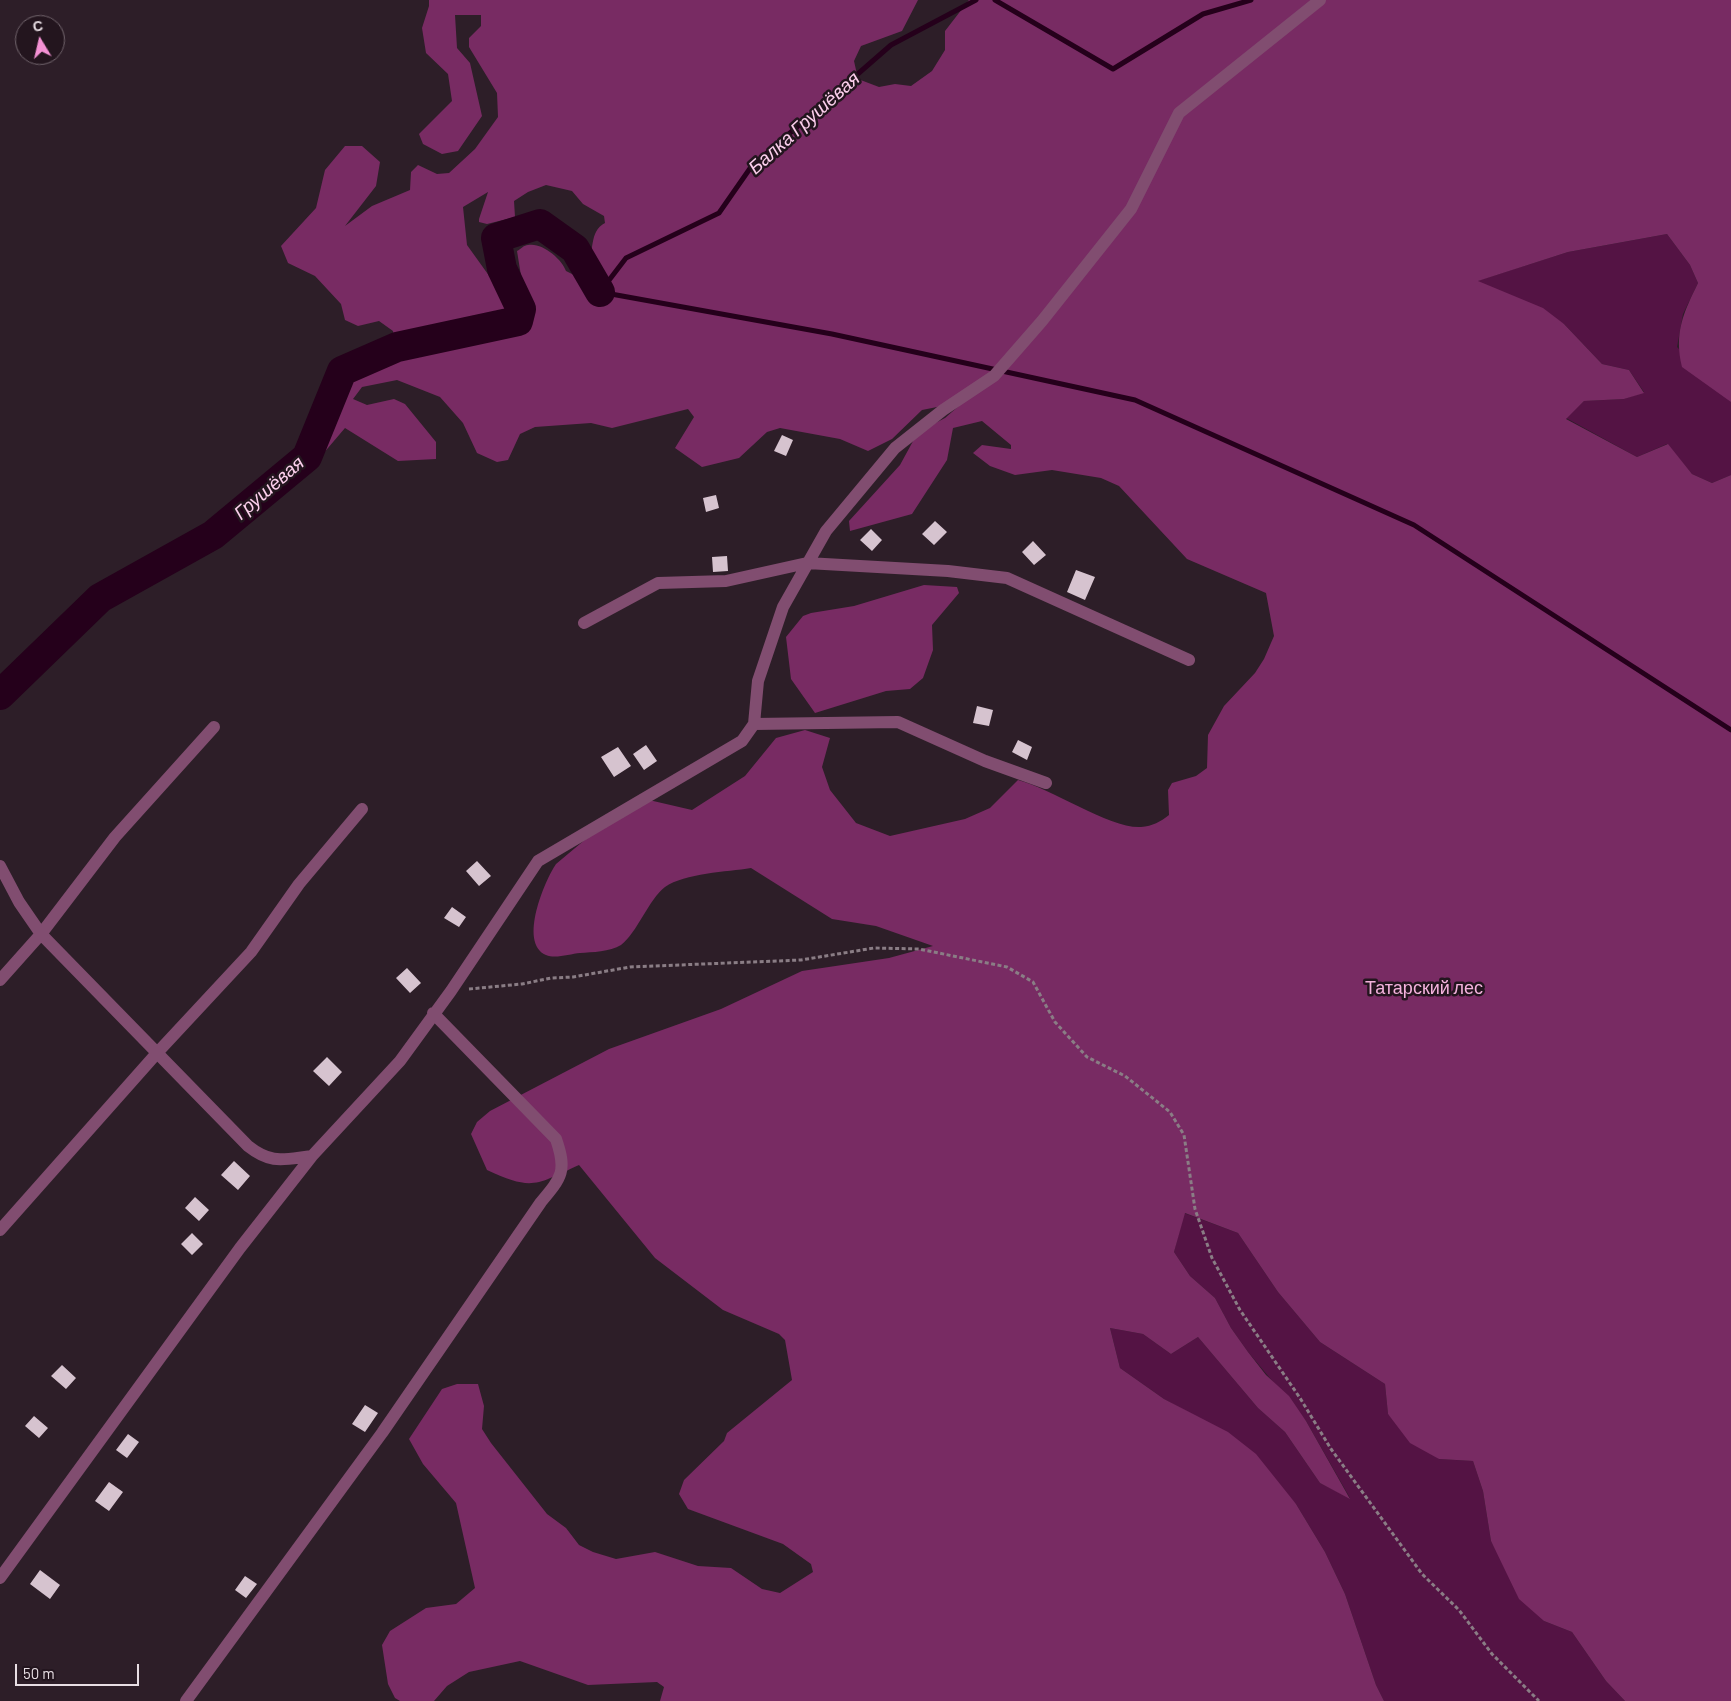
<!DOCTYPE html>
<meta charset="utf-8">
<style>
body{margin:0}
#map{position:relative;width:1731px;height:1701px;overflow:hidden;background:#2d1e28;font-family:Barlow,sans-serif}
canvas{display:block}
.north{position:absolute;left:15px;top:15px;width:50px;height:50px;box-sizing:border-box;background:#23151e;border:1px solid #72656d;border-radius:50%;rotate:351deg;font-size:14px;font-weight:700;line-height:20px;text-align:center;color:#e8dee4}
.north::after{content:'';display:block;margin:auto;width:18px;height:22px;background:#f491d4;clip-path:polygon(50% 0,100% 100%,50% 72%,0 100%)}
.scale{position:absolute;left:15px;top:1664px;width:124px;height:22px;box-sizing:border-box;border:2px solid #e8dee4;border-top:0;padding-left:6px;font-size:15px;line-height:18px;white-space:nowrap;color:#e8dee4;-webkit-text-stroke:4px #23151e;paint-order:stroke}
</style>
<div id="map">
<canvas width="1731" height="1701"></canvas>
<div class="north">С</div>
<div class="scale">50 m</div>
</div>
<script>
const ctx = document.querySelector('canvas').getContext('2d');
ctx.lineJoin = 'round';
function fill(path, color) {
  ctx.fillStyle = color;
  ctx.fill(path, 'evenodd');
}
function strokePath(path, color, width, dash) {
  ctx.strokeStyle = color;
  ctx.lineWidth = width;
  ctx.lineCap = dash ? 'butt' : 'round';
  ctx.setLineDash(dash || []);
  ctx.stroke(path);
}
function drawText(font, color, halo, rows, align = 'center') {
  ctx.font = font + ' Barlow,sans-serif';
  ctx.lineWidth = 5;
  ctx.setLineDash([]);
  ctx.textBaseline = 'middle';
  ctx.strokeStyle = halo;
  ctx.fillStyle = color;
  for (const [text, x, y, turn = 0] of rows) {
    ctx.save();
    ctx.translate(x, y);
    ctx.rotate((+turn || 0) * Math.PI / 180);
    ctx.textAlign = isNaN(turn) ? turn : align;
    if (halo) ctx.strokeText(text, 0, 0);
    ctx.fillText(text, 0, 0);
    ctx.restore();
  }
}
const green = new Path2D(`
 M1667,234L1690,265L1698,283L1683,314L1677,347L1731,402V475L1712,483L1692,474L1667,444L1637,457L1566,418L1584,401L1624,399L1644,392L1629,370L1602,364L1564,324L1477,281L1568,252Z
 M1184,1213L1238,1233L1278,1292L1320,1342L1385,1384L1388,1414L1439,1459L1473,1461L1483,1491L1491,1541L1504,1565L1544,1621L1572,1632L1606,1681L1625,1701H1384L1376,1685L1345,1594L1325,1552L1296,1504L1193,1415L1164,1399L1120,1368L1110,1328L1143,1334L1171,1354L1198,1337L1258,1408L1285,1432L1320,1483L1350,1498L1306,1421L1248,1352L1231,1328L1215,1298L1190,1276L1174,1252Z`);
const forest = new Path2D(`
 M429,0H918L902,31L861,46L854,61L858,79L879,87L895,84L911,86L932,71L945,50V31L969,0H1731V402L1682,367C1674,333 1683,314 1698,283L1690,265L1667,234L1568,252L1478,281L1543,308L1564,324L1602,364L1629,370L1644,393L1624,399L1584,401L1566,419L1637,457L1668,444L1692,474L1712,483L1731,475V1701H1625L1606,1681L1572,1632L1544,1621L1519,1599L1491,1541L1483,1491L1473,1461L1439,1459L1410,1443L1388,1414L1385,1384L1320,1342L1278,1292L1238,1233L1185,1213L1174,1252L1190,1276L1215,1298L1231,1328L1248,1352L1266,1375L1289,1396L1306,1421L1350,1499L1320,1483L1285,1432L1258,1408L1198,1337L1171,1354L1143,1334L1110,1328L1120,1368L1164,1399L1228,1432L1256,1454L1296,1504L1325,1552L1345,1594L1376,1685L1384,1701H660L664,1687L657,1682L588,1685L520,1661L469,1672L447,1686L434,1701H400L395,1698L388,1684L382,1645L390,1631L426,1608L456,1604L475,1588L456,1503L423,1464L409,1439L442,1389L457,1384H478L484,1406L482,1429L491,1443L547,1514L566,1528L579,1545L593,1552L616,1559L655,1552L698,1566L731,1568L762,1589L780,1593L813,1572L811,1564L783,1544L688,1509L679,1494L684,1480L724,1441L727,1433L792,1380L785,1340L779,1334L723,1310L655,1258L579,1165C535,1185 533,1191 487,1170L471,1134L477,1122L490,1111L609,1049L721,1009L802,971L889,958L933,946L876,926L832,919L751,868C727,872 685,873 665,887C649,899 637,933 621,945C610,952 592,952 580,953C570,954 555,959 546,955C518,943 545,880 556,864L636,797L692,810L745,776L776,738L805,730L830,738L822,767L830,790L856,823L890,836L965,819L990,808L1018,780C1052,789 1111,829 1141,827C1153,826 1160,822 1169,815L1168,790L1172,783L1196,776L1207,768L1208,735L1224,706L1255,673L1264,659L1274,636L1266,593L1187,559L1119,486L1101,478L1052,470L1015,475L990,466L973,453L982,445L1011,449V445L982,421L953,428L947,460L912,514L850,531L849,521L900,465L918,432L945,418L960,405L957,403L922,410L892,439L868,451L840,439L780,428L767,432L739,458L702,467L675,448L694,417L688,409L612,428L591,423L535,427L520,434L508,460L497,462L477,453L463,423L440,397L397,380L362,387L353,399L367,405L394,399L405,404L436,442V459L398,461L345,428L322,455L306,446L304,436L339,402L336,380L346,357L394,339L393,331L379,321L358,326L345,320L341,304L315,276L288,263L281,246L316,208L325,170L345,146H362L380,162L376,186L345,226L372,206L410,190L411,172L418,165L437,174L449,173L475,149L498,117L497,93L469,47V38L481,26V15H455L457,48L470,63L482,116L458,151L442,154L423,144L419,134L452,101L448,74L426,53L422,28L429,6ZM546,185L572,191L583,204L604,216L605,223C588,232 596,251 586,264C584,268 578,272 574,275L566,271C562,259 542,242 528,245C524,245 521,249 517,251L522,282L512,292L500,291L467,245L463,207L488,192L479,219V222L487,224L515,217L514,201L528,192Z
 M924,585L957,587L959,593L932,625L933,650L923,678L910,689L886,691L815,713L791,679L786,637L803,616L811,613L854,606Z`);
const stream = new Path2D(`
 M976,0L891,45L751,167L719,213L626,258L600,292L832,334L1135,400L1414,525L1731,730
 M995,0L1113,69L1203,14L1251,0`);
const river = new Path2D(`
 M0,695L100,598L213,535L307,457L342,371L397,347L518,321L521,309L502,269L496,238L540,224L575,249L600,292`);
const building = new Path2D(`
 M782,435L793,440L786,456L774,451Z
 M716,495L719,508L706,512L703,498Z
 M935,521L947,532L934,545L922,534Z
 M871,529L882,540L872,551L860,540Z
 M1033,541L1046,555L1034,565L1022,552Z
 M727,556L728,571L713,572L712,557Z
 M1076,570L1095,577L1085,600L1067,592Z
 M977,706L993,710L989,726L973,723Z
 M1018,740L1032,747L1027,760L1012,752Z
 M646,745L657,761L644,770L633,754Z
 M618,747L631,766L614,777L601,757Z
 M477,861L491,876L479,886L466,871Z
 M452,907L466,917L459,927L444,918Z
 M407,968L421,983L410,993L396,978Z
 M327,1057L342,1072L329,1086L313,1071Z
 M234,1161L250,1176L238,1190L221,1175Z
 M195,1197L209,1210L199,1221L185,1208Z
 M192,1233L203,1244L192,1255L181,1244Z
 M62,1365L76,1378L66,1389L51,1376Z
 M365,1405L378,1413L365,1432L352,1424Z
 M34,1416L48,1428L39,1438L25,1426Z
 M128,1434L139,1442L127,1458L116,1450Z
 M109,1482L123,1492L109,1511L95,1501Z
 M40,1570L60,1585L50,1599L30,1584Z
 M245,1576L257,1584L246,1598L235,1590Z`);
const path = new Path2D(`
 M469,989L522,984L551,978L573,977L630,967L801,960L874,948L919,949L1007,967L1033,982L1055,1022L1087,1057L1125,1076L1170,1112L1184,1135L1195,1209L1212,1258L1240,1310L1300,1398L1331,1449L1422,1574L1459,1610L1492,1654L1539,1701`);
const street = new Path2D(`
 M584,623L658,583L726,581L807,563L948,571L1007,578L1189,660
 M754,724L898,722L985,761L1046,783
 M0,866L19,902L41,934L248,1146C272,1165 284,1159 312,1156
 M0,980L41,934L115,837L214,727
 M0,1230L157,1053L251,952L299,884L362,809
 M0,1578L240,1248L312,1156L400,1061L451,991L538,861L742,741L754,724L758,681L783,607L826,531L895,448L943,410L994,376L1042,321L1131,209L1179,113L1320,0
 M186,1701L382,1433L541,1202C562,1177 567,1171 556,1139L433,1013`);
const parkNames = [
 ["Татарский лес",1424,988]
];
const waterNames = [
 ["Балка Грушёвая",804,123,-42],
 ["Грушёвая",269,488,-41]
];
fill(green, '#541344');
fill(forest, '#782b63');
strokePath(stream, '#25001b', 5);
strokePath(river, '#25001b', 30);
fill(building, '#d6c3cf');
strokePath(path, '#8a7d85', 3, [4, 2.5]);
strokePath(street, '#814d70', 12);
drawText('18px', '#f4b2dd', '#23151e', parkNames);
drawText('italic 19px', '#fccfec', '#23151e', waterNames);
</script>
